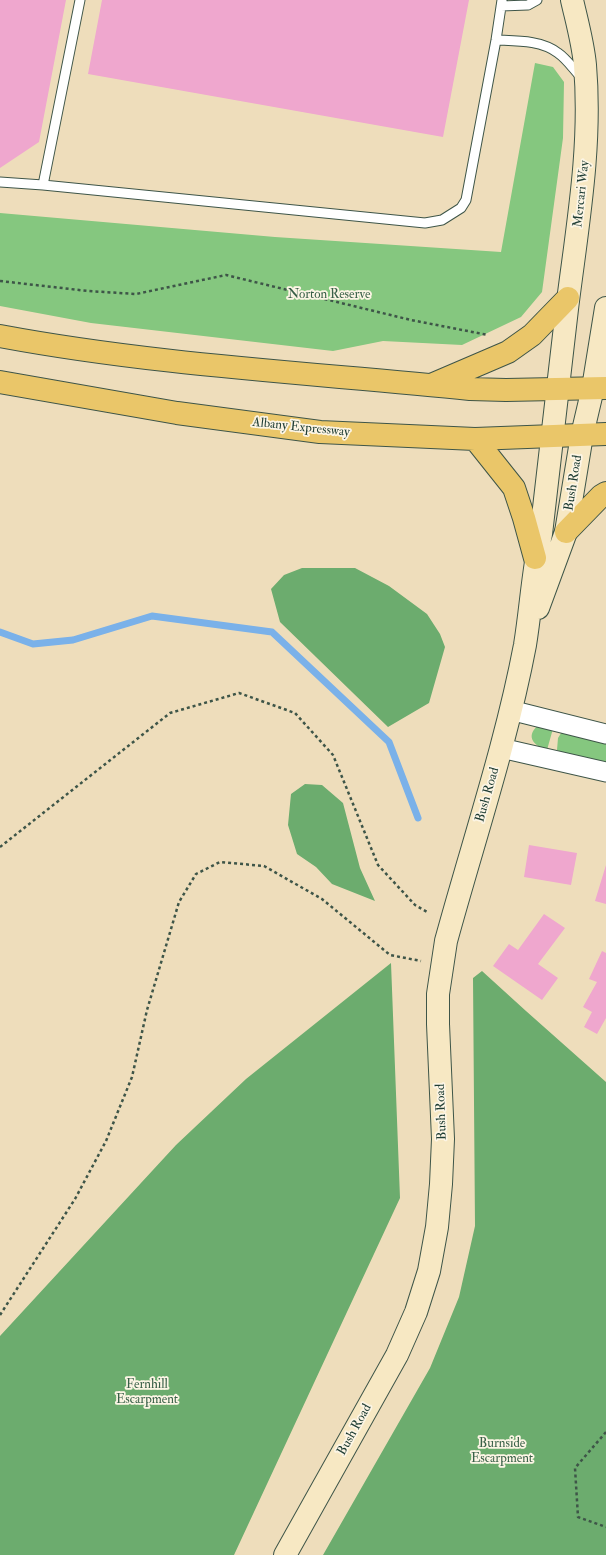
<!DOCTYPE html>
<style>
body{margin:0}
canvas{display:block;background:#edb}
</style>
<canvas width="606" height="1555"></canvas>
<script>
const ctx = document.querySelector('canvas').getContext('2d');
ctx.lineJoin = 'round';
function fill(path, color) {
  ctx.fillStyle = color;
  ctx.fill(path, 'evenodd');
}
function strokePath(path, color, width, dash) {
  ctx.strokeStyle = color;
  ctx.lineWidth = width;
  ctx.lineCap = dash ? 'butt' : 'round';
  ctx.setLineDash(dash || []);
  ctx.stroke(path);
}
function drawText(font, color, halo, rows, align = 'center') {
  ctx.font = font + ' "IM FELL Double Pica",serif';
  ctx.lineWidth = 3.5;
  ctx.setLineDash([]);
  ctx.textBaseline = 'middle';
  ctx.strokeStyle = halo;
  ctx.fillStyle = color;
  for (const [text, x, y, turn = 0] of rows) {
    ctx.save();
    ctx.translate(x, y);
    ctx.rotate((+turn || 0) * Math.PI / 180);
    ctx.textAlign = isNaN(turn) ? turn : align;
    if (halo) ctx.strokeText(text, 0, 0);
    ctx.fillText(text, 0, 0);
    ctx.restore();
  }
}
const green = new Path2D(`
 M535,63L553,67L564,82L563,138L542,292L521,317L462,345L383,341L333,351L91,323L0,306V213L275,237L501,252Z
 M540,724L554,725L547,750C532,745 525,735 540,724Z
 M563,730L606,739V765L570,756L557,750L558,738Z`);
const forest = new Path2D(`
 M302,568H355L389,586L427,614L440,634L445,647L429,703L388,727L280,622L271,589L284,575Z
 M305,784L322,785L343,803L360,868L375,901L332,884L316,867L297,854L288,825L291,794Z
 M391,963L400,1198L234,1555H0V1336L176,1145L246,1079Z
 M482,971L526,1011L606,1082V1555H323L430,1368L459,1297L475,1226L473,978Z`);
const stream = new Path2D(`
 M0,632L33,644L73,640L152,616L272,632L389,742L418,818`);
const building = new Path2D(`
 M0,0H66L39,142L0,168Z
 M102,0H469L443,137L88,74Z
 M529,845L577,853L571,885L524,877Z
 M606,865V904L595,901Z
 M544,914L565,928L538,964L558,978L542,1000L493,966L509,944L518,950Z
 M602,951L606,953V1018L597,1034L584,1027L592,1012L583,1007L597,982L589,979Z`);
const path = new Path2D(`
 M0,281L88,291L136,294L226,275L411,320L488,335
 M0,847L170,713L239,693L295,713L333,755L378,865L415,905L429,913
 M0,1315L75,1199L106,1141L132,1077L147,1010L179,902L196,874L220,862L264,866L322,899L390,955L421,961
 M606,1432L575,1468L578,1517L606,1527`);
const service = new Path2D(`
 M501,6L528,5L537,0
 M496,40C516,41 541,40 558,53C567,59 574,70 582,78
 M0,182L43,185L425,223L442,220L461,208L466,200L496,40L502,0
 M43,185L80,0`);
const minor = new Path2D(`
 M510,710L606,734
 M501,748L606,772`);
const secondary = new Path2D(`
 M538,608L566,532L582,435L593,388L606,308
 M285,1555L397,1355L416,1312L429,1271L437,1227L441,1184L443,1139L438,1024V994L446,941C473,842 506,745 525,645C531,608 533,570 541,534C550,459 558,384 567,309C577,228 592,147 585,65C583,43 577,22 572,0`);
const primary = new Path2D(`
 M0,336C155,365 313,373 470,389L506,390L606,388
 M0,382L177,413L320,432L475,439L606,434
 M431,385L508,352L532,335L568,298
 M475,439L514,488L524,518L535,558
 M566,532L601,496L606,493`);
const streetNames = [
 ["Mercari Way",582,194,-84],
 ["Albany Expressway",301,428,6],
 ["Bush Road",574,483,-81],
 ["Bush Road",488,795,-74],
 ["Bush Road",442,1112,-92],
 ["Bush Road",355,1430,-61]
];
const parkNames = [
 ["Norton Reserve",329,295],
 ["Fernhill",147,1385],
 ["Escarpment",147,1400],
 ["Burnside",502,1444],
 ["Escarpment",502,1459]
];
fill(green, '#85c77f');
fill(forest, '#6cac6e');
strokePath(stream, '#7ab1e9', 7);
fill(building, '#efa7ce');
strokePath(service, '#3e5548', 11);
strokePath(minor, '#3e5548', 21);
strokePath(secondary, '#3e5548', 24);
strokePath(primary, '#3e5548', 24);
strokePath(path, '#3e5548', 2.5, [3, 3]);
strokePath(service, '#fff', 9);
strokePath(minor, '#fff', 19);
strokePath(secondary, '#f7e8c3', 22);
strokePath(primary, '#eac669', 22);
drawText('13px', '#1f3d34', '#fcf5e5', streetNames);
drawText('13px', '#386047', '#fcf5e5', parkNames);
</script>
